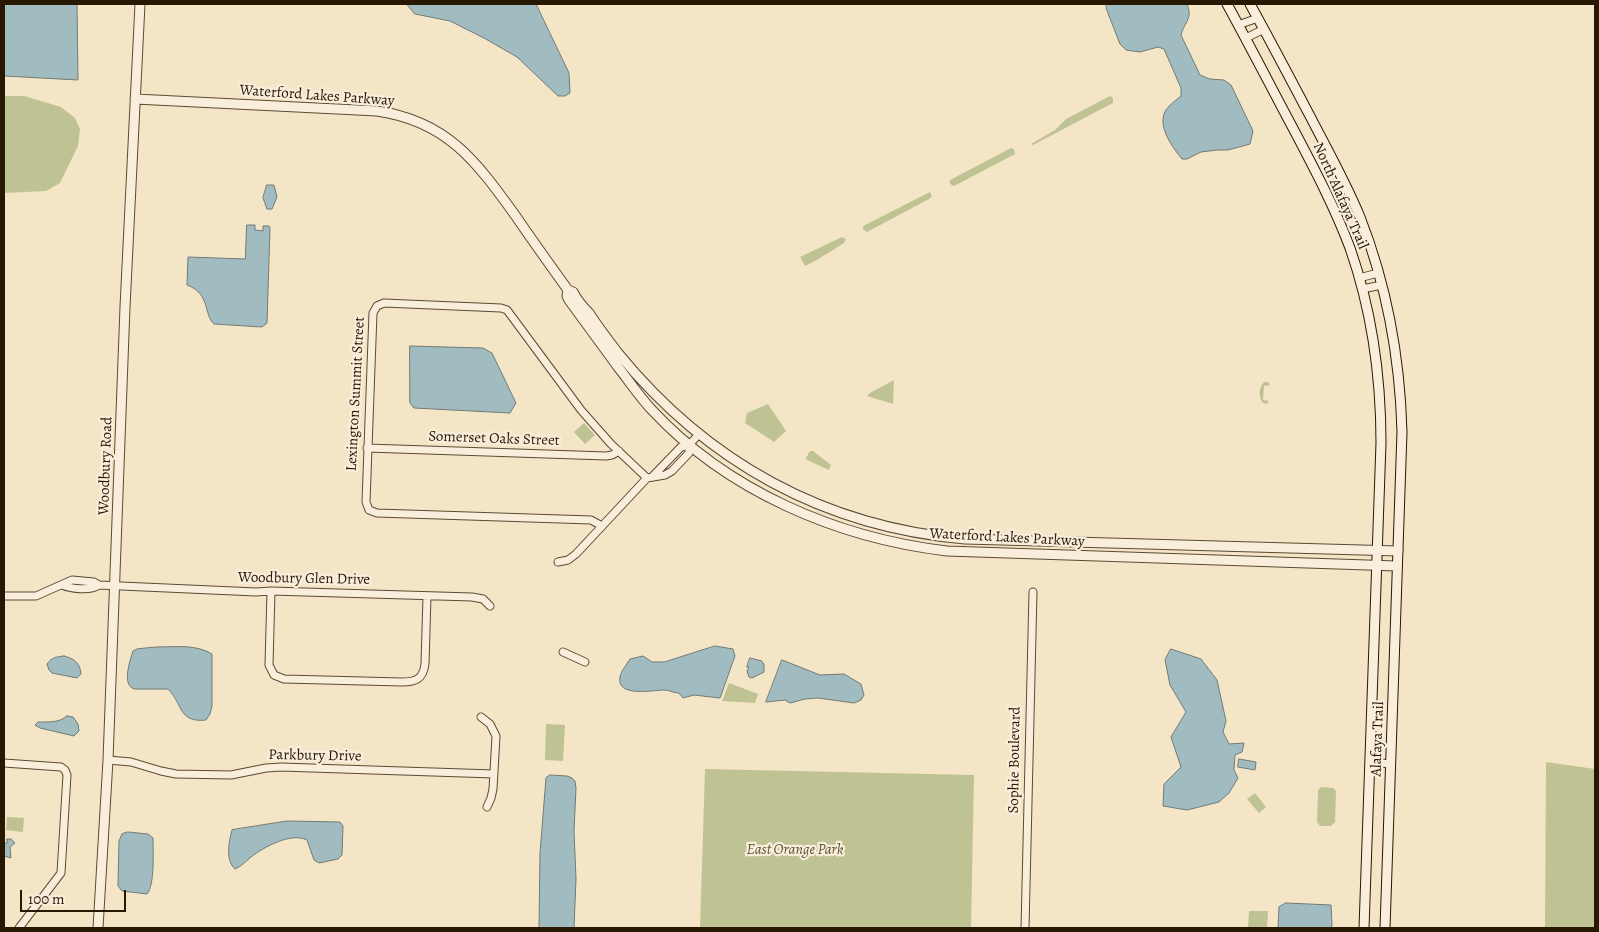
<!DOCTYPE html>
<style>
body{margin:0}
#map{position:relative;width:1599px;height:932px;overflow:hidden;background:#f5e5c7;font-family:Alegreya,serif}
canvas{display:block}
.frame{position:absolute;inset:0;border:5px solid #281701;pointer-events:none}
.scale{position:absolute;left:20px;top:890px;width:106px;height:22px;box-sizing:border-box;border:2px solid #281701;border-top:0;padding-left:6px;font-size:15px;line-height:18px;white-space:nowrap;color:#281701;-webkit-text-stroke:4px #f8eedb;paint-order:stroke}
</style>
<div id="map">
<canvas width="1599" height="932"></canvas>
<div class="frame"></div>
<div class="scale">100 m</div>
</div>
<script>
const ctx = document.querySelector('canvas').getContext('2d');
ctx.lineJoin = 'round';
function fill(path, color) {
  ctx.fillStyle = color;
  ctx.fill(path, 'evenodd');
}
function strokePath(path, color, width, dash) {
  ctx.strokeStyle = color;
  ctx.lineWidth = width;
  ctx.lineCap = dash ? 'butt' : 'round';
  ctx.setLineDash(dash || []);
  ctx.stroke(path);
}
function drawText(font, color, halo, rows, align = 'center') {
  ctx.font = font + ' Alegreya,serif';
  ctx.lineWidth = 4.5;
  ctx.setLineDash([]);
  ctx.textBaseline = 'middle';
  ctx.strokeStyle = halo;
  ctx.fillStyle = color;
  for (const [text, x, y, turn = 0] of rows) {
    ctx.save();
    ctx.translate(x, y);
    ctx.rotate((+turn || 0) * Math.PI / 180);
    ctx.textAlign = isNaN(turn) ? turn : align;
    if (halo) ctx.strokeText(text, 0, 0);
    ctx.fillText(text, 0, 0);
    ctx.restore();
  }
}
const green = new Path2D(`
 M4,96H24L61,107L75,118L80,129L78,146L60,183L46,191L4,193Z
 M1110,96L1113,98V103L1033,145L1031,144L1055,130L1066,119Z
 M1011,148L1014,149L1015,154L954,186L950,184V180Z
 M930,192L932,196L929,199L867,232L863,229V226Z
 M842,237L846,239L844,243L817,260L805,266L800,257Z
 M894,380L893,404L867,396L870,393Z
 M1264,382H1268L1270,385L1264,386L1263,400L1269,401L1267,404L1263,403C1258,398 1259,387 1264,382Z
 M768,404L786,431L774,442L745,423L747,413Z
 M584,423L595,435L585,444L574,432Z
 M810,451H813L831,465L829,470L807,460L806,458Z
 M729,683L758,694L755,703L722,701Z
 M546,724L565,725L563,761L545,760Z
 M1546,762L1595,769V928H1545Z
 M705,769L974,775L971,928H700Z
 M1321,787L1333,788L1336,791L1335,822L1331,826H1320L1317,822L1318,790Z
 M1255,793L1266,807L1259,813L1247,799Z
 M7,817L24,818L23,832L6,830Z
 M1249,911H1268L1267,928H1248Z`);
const water = new Path2D(`
 M4,4H77L78,80L4,76Z
 M407,4H536L569,73L570,93L565,96H558L517,57L484,38L450,21L415,14Z
 M1107,4H1187C1193,19 1185,21 1181,35L1200,75L1210,79L1224,80L1231,85L1253,131L1250,144L1228,150H1217L1201,152L1187,159H1182C1173,148 1159,129 1164,114C1167,106 1175,101 1181,96V88L1164,49L1158,47L1140,52L1126,50L1120,44L1106,8Z
 M267,185H274L277,197L272,209H267L263,198Z
 M247,225H255V230L263,231V226H269L270,228L267,323L262,327L214,324C203,314 211,294 187,285L188,257L245,259Z
 M410,346L483,348L492,353L516,403L510,413L414,408L410,403Z
 M715,646L733,649L735,656L720,698L694,695L683,698L679,693C673,693 669,690 664,690C654,690 616,698 620,677C621,671 627,664 630,659L643,656L652,662H664Z
 M156,647C175,647 196,644 212,654V706L210,714L206,720C178,723 183,704 168,689H135C121,686 130,661 133,651L137,649Z
 M1171,649L1201,659L1217,680L1226,721L1223,732L1229,744L1244,743L1242,752L1235,755L1234,770L1238,778L1229,793L1219,802L1187,810L1163,806L1164,784L1181,767L1171,737L1186,712L1170,685L1165,660Z
 M64,656C75,659 80,663 81,674L77,678L52,673L49,670L47,664C52,657 56,657 64,656Z
 M750,658L762,661V662L764,664V672L752,678L749,677L747,671L749,667H747Z
 M782,660L820,675L844,674L861,684L864,695L861,700L854,703L818,698L805,699L790,703L785,700L766,702Z
 M67,716L73,717L78,724L79,731L74,736L40,728L35,725L38,722C48,722 59,723 67,716Z
 M1239,759L1256,762L1255,770L1238,767Z
 M550,775L567,776L572,778L575,781L576,788L574,831L576,879L574,928H539L540,853L546,778Z
 M287,821L340,822L343,826L342,855L338,859L319,863L314,860L307,840C291,832 264,847 251,857C245,862 242,866 235,869C225,860 229,841 232,830Z
 M128,832L148,834L153,838C153,850 155,885 147,894L122,891L118,886L119,841L122,834Z
 M7,839H11L15,843L10,847L11,858L4,856V843H7Z
 M1286,903L1331,905L1332,925L1331,928H1278L1279,907Z`);
const minor = new Path2D(`
 M1238,25L1258,18
 M1246,38L1264,29
 M1359,278L1378,273
 M1362,289L1382,285
 M367,448L606,456L612,455L619,451
 M653,476L681,447L689,445
 M602,526L591,520L377,513L369,510L366,502L373,313L377,306L384,303L501,308L507,310L581,410L611,444L647,478
 M558,562L568,560L576,554L647,478L665,475L672,471L689,453V445L699,434
 M62,585C72,589 90,591 99,585L256,592L271,591L472,597L483,599L490,606
 M271,591L269,665L274,675L284,679L402,682C416,682 423,679 425,664L427,596
 M4,596H36L72,580L94,582L99,585
 M563,652L585,662
 M481,717L490,724L496,736L493,789L491,798L487,807
 M108,760L131,762L161,771L176,774L231,775L266,768L281,767L494,774
 M1370,762L1391,764
 M4,763L61,767L65,770L67,775L61,873L19,928
 M1025,928L1033,592`);
const tertiary = new Path2D(`
 M135,99L377,111C447,121 476,161 515,215C532,240 550,265 568,290L573,292C577,300 583,307 589,313C598,327 608,340 618,353C707,462 824,527 965,539L1398,551
 M568,290L567,296L569,300C585,322 602,345 618,367C629,381 639,396 651,409C727,491 837,538 947,551L1397,566
 M98,928L108,760L125,307L140,4`);
const secondary = new Path2D(`
 M1227,4C1250,46 1272,89 1295,132C1315,170 1335,208 1350,248C1372,311 1381,377 1381,443L1364,928
 M1250,4C1271,42 1291,80 1311,118C1328,151 1346,183 1360,217C1387,286 1400,358 1402,432L1385,928`);
const streetNames = [
 ["Waterford Lakes Parkway",317,96,4],
 ["North Alafaya Trail",1340,196,66],
 ["Lexington Summit Street",356,394,-87],
 ["Somerset Oaks Street",494,439,2],
 ["Woodbury Road",106,466,-88],
 ["Waterford Lakes Parkway",1007,538,3],
 ["Woodbury Glen Drive",304,579,1],
 ["Alafaya Trail",1378,739,-88],
 ["Parkbury Drive",315,756,1],
 ["Sophie Boulevard",1015,760,-89]
];
const parkNames = [
 ["East Orange Park",795,850]
];
fill(green, '#bfc393');
fill(water, '#a1bcc0');
strokePath(water, '#717a74', 1);
strokePath(minor, '#5b4a32', 9);
strokePath(tertiary, '#5b4a32', 11);
strokePath(secondary, '#281701', 11);
strokePath(minor, '#f8eedb', 7);
strokePath(tertiary, '#f8eedb', 9);
strokePath(secondary, '#f8eedb', 9);
drawText('15px', '#281701', '#f8eedb', streetNames);
drawText('italic 15px', '#5d5334', '#f8eedb', parkNames);
</script>
